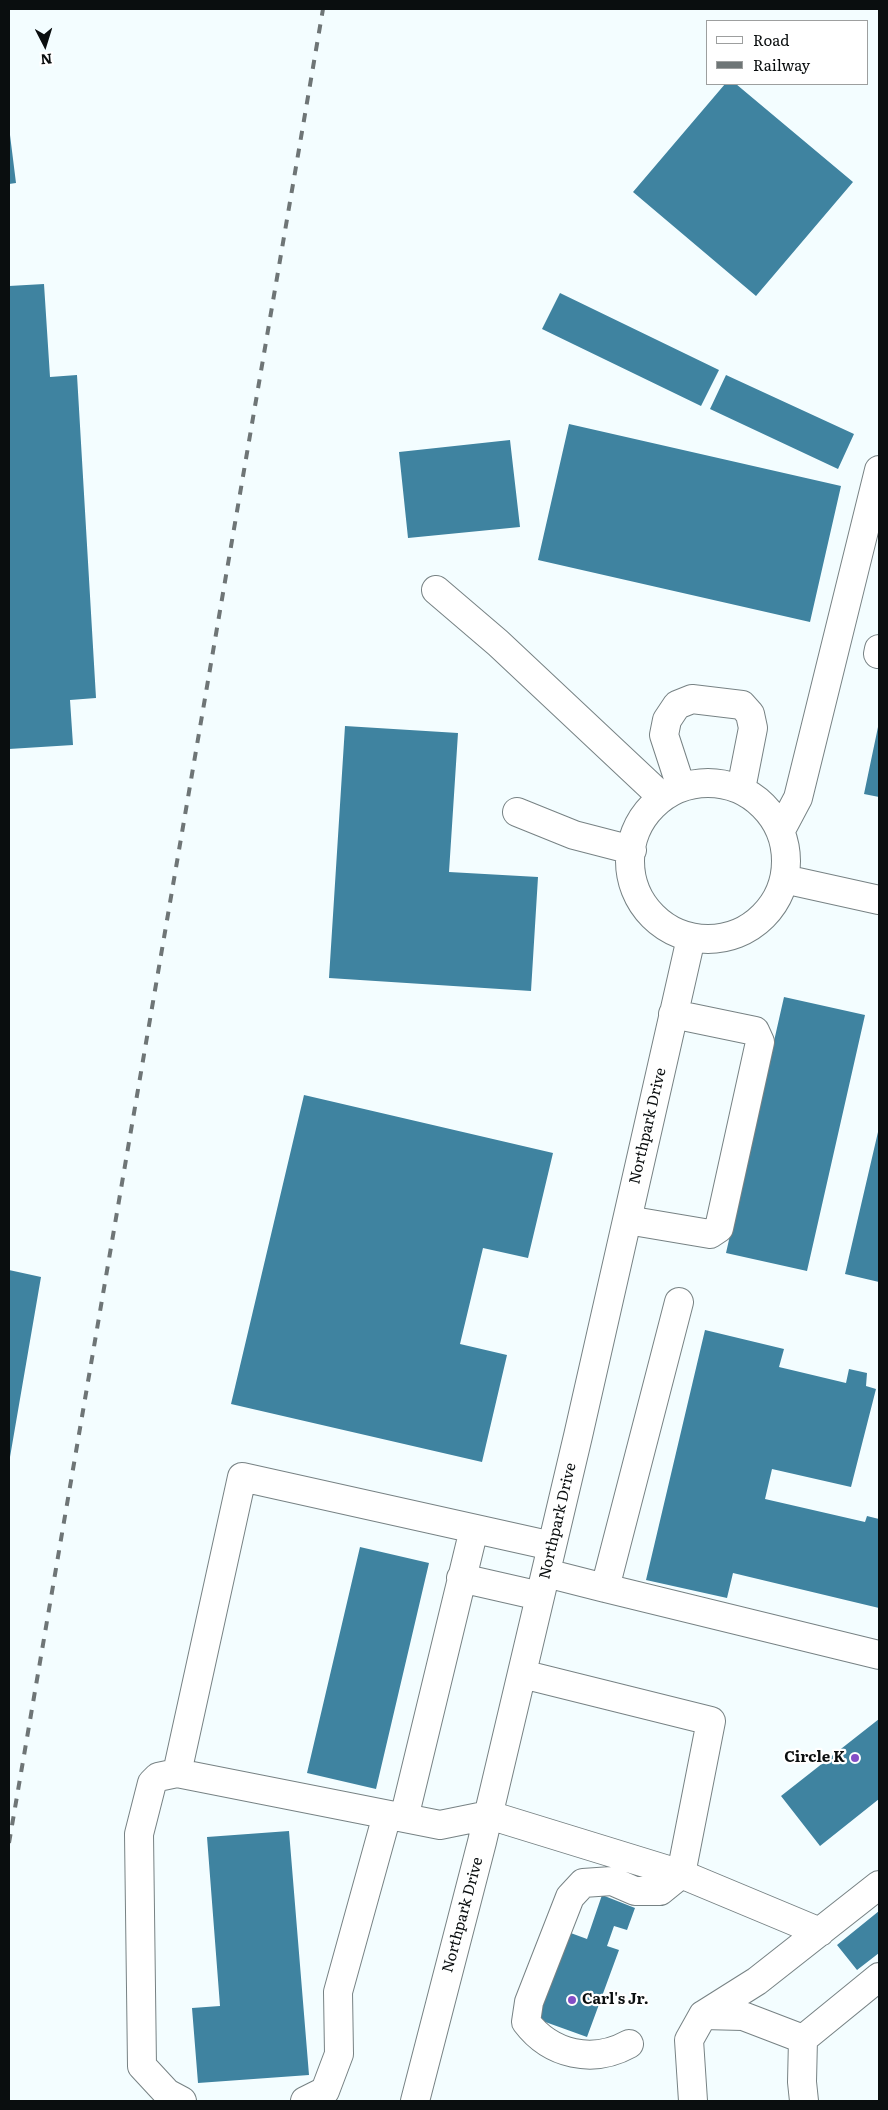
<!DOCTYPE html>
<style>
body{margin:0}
#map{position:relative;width:888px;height:2110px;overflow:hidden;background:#f3fdff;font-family:Literata,serif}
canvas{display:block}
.frame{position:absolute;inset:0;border:10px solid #0a0e0f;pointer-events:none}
.legend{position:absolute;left:706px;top:20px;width:162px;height:65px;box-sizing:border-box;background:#fff;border:1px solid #9d9f9f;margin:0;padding:6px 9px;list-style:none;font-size:15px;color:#0a0e0f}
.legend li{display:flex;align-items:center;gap:10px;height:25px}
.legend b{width:25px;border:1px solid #9d9f9f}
.north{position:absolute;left:20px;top:20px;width:50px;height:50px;-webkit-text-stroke:4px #fff;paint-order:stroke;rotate:175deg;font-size:14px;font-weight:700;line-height:20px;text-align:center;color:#0a0e0f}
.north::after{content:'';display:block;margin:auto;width:18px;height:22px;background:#0a0e0f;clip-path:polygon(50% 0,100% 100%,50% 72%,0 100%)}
</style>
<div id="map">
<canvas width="888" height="2110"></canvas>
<div class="frame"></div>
<ul class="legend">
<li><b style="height:6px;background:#fff"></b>Road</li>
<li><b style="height:6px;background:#6e7576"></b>Railway</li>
</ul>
<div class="north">N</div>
</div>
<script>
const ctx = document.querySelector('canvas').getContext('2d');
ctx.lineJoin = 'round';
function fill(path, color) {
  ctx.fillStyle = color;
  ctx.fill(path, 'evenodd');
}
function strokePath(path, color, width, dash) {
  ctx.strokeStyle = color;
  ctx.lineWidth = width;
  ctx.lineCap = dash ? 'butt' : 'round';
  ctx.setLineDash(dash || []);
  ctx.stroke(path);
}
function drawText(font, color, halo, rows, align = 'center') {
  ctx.font = font + ' Literata,serif';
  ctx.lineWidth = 4.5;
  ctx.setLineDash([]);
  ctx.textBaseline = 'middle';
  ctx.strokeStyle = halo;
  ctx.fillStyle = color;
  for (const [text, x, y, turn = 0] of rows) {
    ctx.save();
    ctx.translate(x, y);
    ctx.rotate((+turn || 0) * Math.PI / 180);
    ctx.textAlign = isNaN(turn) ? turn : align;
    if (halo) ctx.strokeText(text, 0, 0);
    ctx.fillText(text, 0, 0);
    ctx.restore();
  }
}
const building = new Path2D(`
 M725,84H736L853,182L756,296L633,192Z
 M9,127L16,183L9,184Z
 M44,284L50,377L77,375L96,698L70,700L73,745L9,749V286Z
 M560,293L719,370L701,406L542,329Z
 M726,375L854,434L838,469L710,409Z
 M569,424L841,486L810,622L538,560Z
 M510,440L520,527L408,538L399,452Z
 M345,726L458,733L449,872L538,877L531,991L329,978Z
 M878,727H879V797L864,794Z
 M784,997L865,1015L807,1271L726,1253Z
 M304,1095L553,1153L528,1258L483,1248L460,1344L507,1355L482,1462L231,1404Z
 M878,1132H879V1282L845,1274Z
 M9,1270L41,1277L10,1457H9Z
 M705,1330L784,1349L779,1367L846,1383L849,1369L867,1373L866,1386L876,1389L851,1487L772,1469L765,1499L865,1522L867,1516L879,1519V1608L733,1573L727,1598L646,1580Z
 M360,1547L429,1563L376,1789L307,1773Z
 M879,1719V1799L820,1846L781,1796Z
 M289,1831L309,2075L198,2083L192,2008L220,2006L207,1837Z
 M602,1895L635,1908L627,1930L614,1926L607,1946L619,1950L587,2037L537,2019L568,1932L587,1939Z
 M879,1911V1953L857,1970L837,1945Z`);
const minor = new Path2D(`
 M436,590L498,643L662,797
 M878,654L879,649
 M630 861a78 78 0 1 1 156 0a78 78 0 1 1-156 0Z
 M681,787L664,735L667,720L677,705L692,699L742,705L750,714L753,728L741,789
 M517,812L574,835L632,850
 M781,830L798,798L879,470
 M784,879L879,900
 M627,1220L710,1234L719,1228L760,1042L755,1031L673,1014
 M679,1302L605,1588L879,1655
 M546,1573L605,1588
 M461,1578L540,1596
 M522,1674L711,1721L681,1874L489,1815L440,1825L177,1773L242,1477L552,1546
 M177,1773L158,1777L152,1783L139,1834L142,2066L167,2093L182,2101
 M404,1818L474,1529
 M879,1885L757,1981L703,2015L743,2016L803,2039L879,1977
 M803,2039L802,2082L804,2101
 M629,2044C593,2064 551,2055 526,2022L529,2002L570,1897L583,1883L612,1881L635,1891H660L681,1874L820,1932
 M305,2101L325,2091L339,2054L338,1992L387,1815
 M415,2101L482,1842L578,1436L691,938
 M693,2101L689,2040L703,2015`);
const rail = new Path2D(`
 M9,1843L323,9`);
const markers = [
 [855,1758,5,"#834ec6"],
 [572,2000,5,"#834ec6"]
];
const streetNames = [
 ["Northpark Drive",648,1126,-77],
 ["Northpark Drive",558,1521,-77],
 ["Northpark Drive",463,1915,-75]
];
const poiNames = [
 ["Circle K",845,1758],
 ["Carl's Jr.",582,2000,"left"]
];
fill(building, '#3f83a0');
strokePath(minor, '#778284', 30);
strokePath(minor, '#fff', 28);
strokePath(rail, '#6e7576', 4, [9, 9]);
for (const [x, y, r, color] of markers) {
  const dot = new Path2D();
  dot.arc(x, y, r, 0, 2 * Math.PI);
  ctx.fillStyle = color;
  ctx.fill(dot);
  strokePath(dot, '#fff', 2);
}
drawText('15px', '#0a0e0f', '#fff', streetNames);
drawText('bold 15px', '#0a0e0f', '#fff', poiNames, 'right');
</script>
